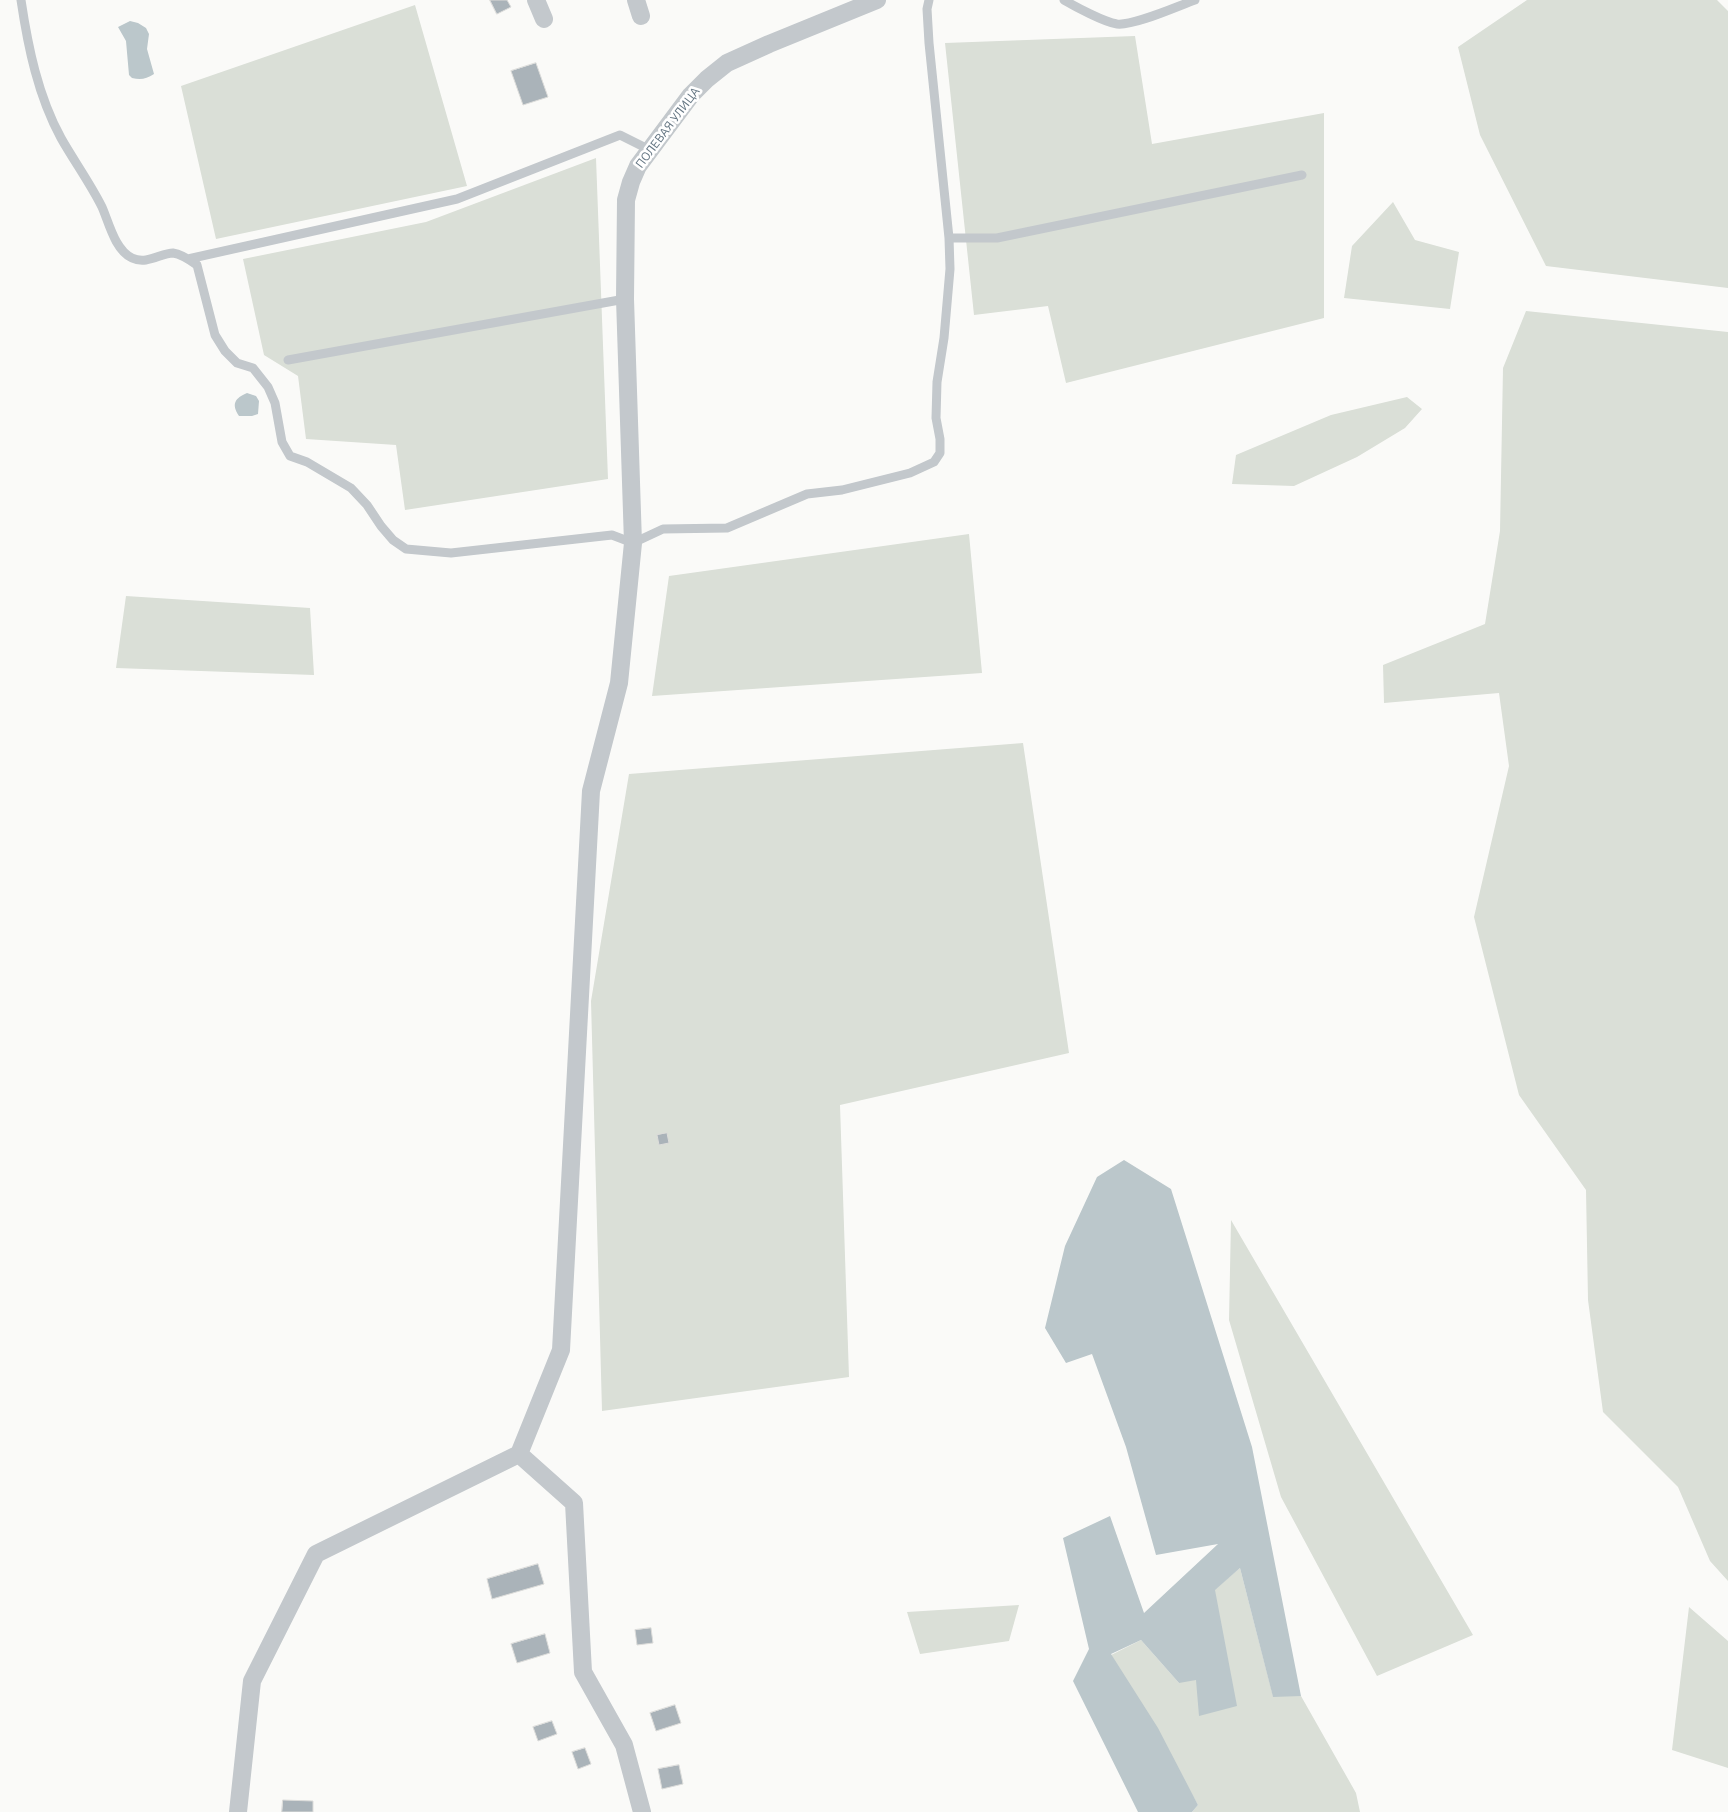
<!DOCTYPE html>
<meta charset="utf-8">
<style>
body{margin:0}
canvas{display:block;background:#fafaf8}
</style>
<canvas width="1728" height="1812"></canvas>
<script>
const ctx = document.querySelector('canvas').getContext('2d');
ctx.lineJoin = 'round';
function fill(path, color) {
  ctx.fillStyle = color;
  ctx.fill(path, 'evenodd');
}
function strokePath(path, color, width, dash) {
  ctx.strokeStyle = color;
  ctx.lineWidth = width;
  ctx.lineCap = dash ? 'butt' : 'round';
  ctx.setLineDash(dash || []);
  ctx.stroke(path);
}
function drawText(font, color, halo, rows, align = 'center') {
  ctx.font = font + ' "IBM Plex Sans",sans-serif';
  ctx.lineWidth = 5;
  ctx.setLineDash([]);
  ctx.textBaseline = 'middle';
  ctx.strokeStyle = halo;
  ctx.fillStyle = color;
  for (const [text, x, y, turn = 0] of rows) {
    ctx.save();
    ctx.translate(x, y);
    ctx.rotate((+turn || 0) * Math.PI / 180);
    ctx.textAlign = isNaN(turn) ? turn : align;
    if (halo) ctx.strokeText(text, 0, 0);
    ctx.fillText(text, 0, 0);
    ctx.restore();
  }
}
const green = new Path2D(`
 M1527,0H1717L1728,11V288L1546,266L1480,135L1458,47Z
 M415,5L467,186L216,239L181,86Z
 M1135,36L1152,144L1324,113V318L1066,383L1048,306L974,315L945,43Z
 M596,158L608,479L405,510L396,445L306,439L298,376L264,355L243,259L426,222Z
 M1393,202L1415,240L1459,252L1450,309L1344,298L1352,246Z
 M1526,311L1728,332V1581L1710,1561L1678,1487L1603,1412L1588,1300L1586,1190L1519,1095L1474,917L1509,766L1499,693L1384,703L1383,665L1485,624L1500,531L1503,368Z
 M1407,397L1422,409L1405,428L1357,457L1294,486L1232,484L1236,455L1331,415Z
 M969,534L982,673L652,696L669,576Z
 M126,596L310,608L314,675L116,668Z
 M1023,743L1069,1053L840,1105L849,1377L602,1411L591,1001L629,774Z
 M1231,1220L1473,1635L1377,1676L1281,1497L1229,1320Z
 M1240,1568L1273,1696H1301L1356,1793L1360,1812H1192L1198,1805L1111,1655L1141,1640L1179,1683L1215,1589Z
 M1019,1605L1009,1641L920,1654L907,1612Z
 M1689,1607L1728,1641V1768L1672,1750Z`);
const water = new Path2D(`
 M130,21L138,23L146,28L149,34L147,49L154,74C146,79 141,80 132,78L129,75L126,41L118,27Z
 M247,393L256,396L259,401L258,414L252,416H239C231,404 235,398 247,393Z
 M1124,1160L1171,1189L1252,1447L1301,1696L1273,1697L1240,1568L1215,1590L1237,1706L1199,1716L1196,1680L1179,1683L1141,1640L1111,1654L1158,1728L1198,1805L1192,1812H1138L1073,1681L1089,1649L1063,1538L1110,1516L1144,1613L1218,1544L1156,1555L1126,1447L1092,1354L1066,1363L1045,1328L1065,1246L1097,1177Z`);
const building = new Path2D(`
 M490,0H507L511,7L497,14Z
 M536,63L548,97L523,105L511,71Z
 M667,1133L669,1143L659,1145L657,1135Z
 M538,1564L544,1584L492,1599L487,1579Z
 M651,1628L653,1643L637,1645L635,1630Z
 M545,1634L550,1653L517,1663L511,1644Z
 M675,1705L681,1723L656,1731L650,1713Z
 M552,1721L557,1734L538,1741L533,1727Z
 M585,1748L591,1764L578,1769L572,1752Z
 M679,1765L683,1784L662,1789L658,1769Z
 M283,1800L313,1801V1812H282Z`);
const lane = new Path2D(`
 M21,0C28,47 38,96 61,138C74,161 90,183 102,207C109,223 115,250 132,258C147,265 161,253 173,253C181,254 190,260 197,265L215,335L225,351L237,363L253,368L268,387L275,403L282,442L290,456L307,462L351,488L367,505L381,526L393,540L406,549L451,553L612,535L633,543L663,529L727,528L807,494L842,490L910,473L934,462L940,453V439L936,418L937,382L944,338L950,269L949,238L929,43L927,9L929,0
 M1064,0C1076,7 1104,22 1117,24C1134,26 1178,6 1195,0
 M949,238H997L1302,175
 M188,259L457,199L620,135L650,150
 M288,360L625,299`);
const street = new Path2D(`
 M536,0L544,19
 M636,0L641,16
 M238,1812L252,1681L316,1554L519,1454
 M642,1812L624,1745L583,1672L574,1503L519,1454L561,1350L591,791L619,683L633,543L625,299L626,200L631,182L638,166L691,95L707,79L727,63L769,44L877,0`);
const streetNames = [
 ["ПОЛЕВАЯ УЛИЦА",668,128,-53]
];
fill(green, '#dadfd7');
fill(water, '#bbc7cb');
fill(building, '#aab3b9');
strokePath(building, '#dcdcda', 1);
strokePath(lane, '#c3c8cc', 9);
strokePath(street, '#c3c8cc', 18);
drawText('12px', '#657683', '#fff', streetNames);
</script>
